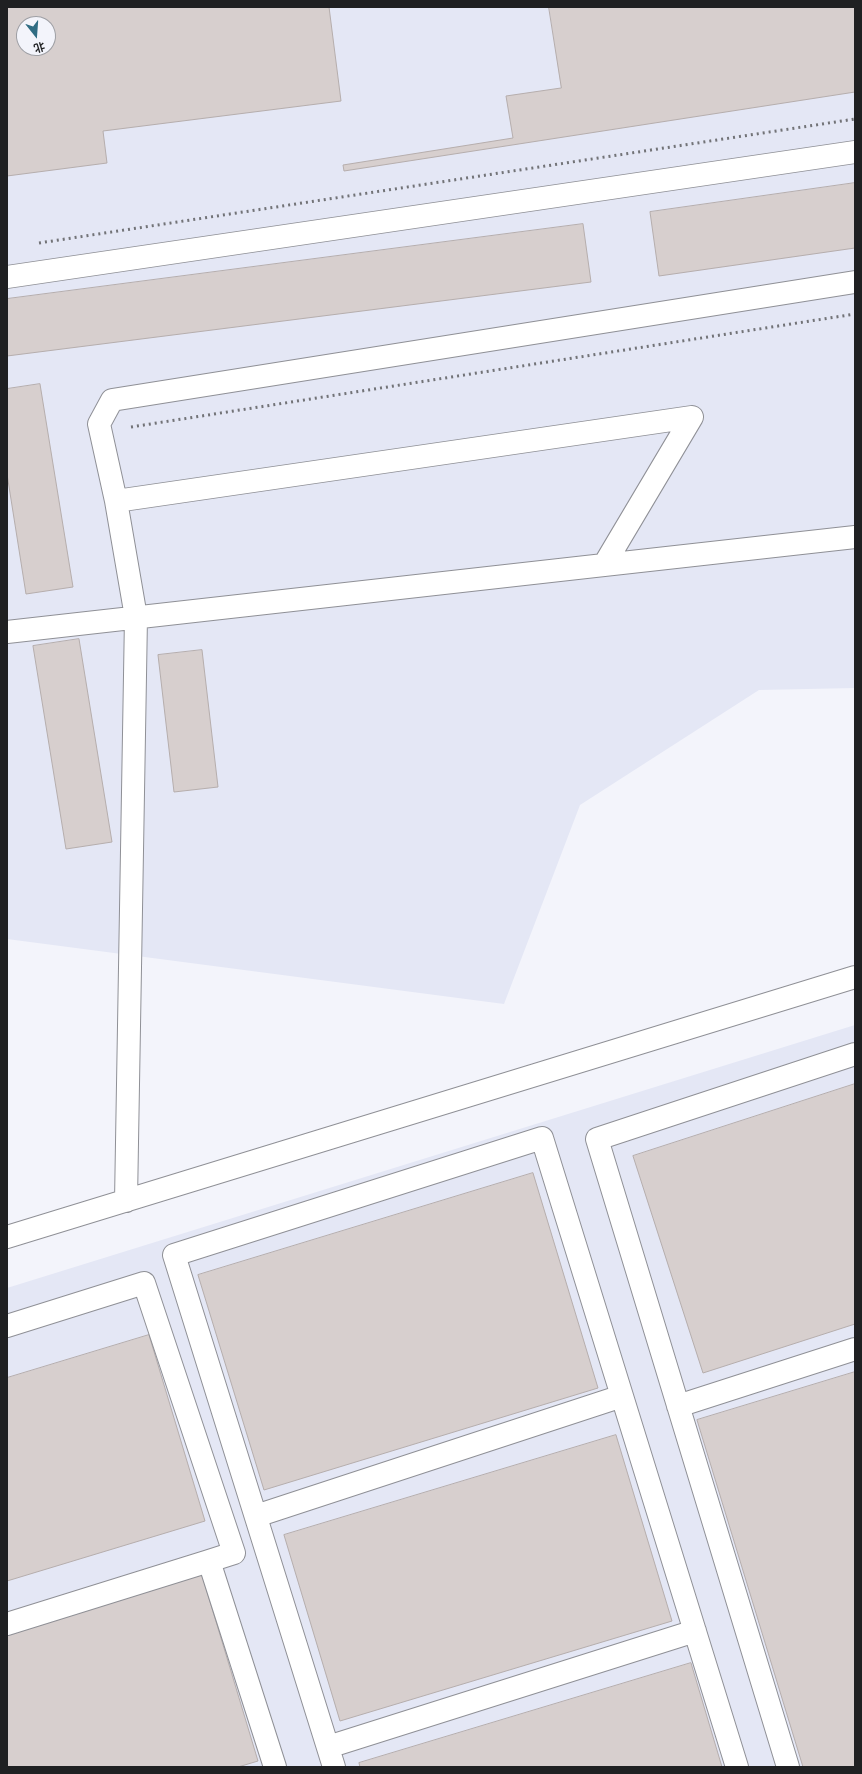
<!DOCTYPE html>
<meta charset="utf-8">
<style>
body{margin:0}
#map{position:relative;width:862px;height:1774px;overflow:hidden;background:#f3f4fb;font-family:"Roboto Serif","Noto Sans SC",serif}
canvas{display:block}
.frame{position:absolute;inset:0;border:8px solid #1f2022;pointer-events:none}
.north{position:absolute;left:16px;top:16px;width:40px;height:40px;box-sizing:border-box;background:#f3f4fb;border:1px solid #9e9fa4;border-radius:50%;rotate:163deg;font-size:11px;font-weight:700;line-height:16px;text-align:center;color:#1f2022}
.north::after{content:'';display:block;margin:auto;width:14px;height:18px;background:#306c83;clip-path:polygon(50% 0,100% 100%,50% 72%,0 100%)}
</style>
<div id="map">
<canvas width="862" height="1774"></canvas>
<div class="frame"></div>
<div class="north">北</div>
</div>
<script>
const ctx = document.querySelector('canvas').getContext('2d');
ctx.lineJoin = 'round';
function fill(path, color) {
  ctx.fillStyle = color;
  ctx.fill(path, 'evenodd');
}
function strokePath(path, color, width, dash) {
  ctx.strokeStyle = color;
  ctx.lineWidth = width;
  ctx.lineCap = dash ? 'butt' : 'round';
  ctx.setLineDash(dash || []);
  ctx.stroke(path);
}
const built = new Path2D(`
 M7,7H855V688L759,690L580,805L504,1004L7,939ZM24,24H48V48H24Z
 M855,1025V1767H7V1288Z`);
const building = new Path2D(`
 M7,7H329L341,101L103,131L107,163L7,176ZM24,24H48V48H24Z
 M549,7H855V92L344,171L343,165L513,138L506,96L561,88Z
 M855,183V248L659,276L650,212Z
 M583,224L591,282L7,356V299Z
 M40,384L73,587L26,594L7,474V389Z
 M79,639L112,842L66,849L33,646Z
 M202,650L218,787L174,792L158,655Z
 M855,1084V1324L703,1373L633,1156Z
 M533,1173L598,1388L264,1490L198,1275Z
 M149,1335L205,1521L7,1581V1378Z
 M855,1372V1767H803L697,1420Z
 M616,1435L672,1621L340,1721L284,1535Z
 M202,1575L258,1761L238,1767H7V1634Z
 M691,1663L722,1767H360L359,1763Z`);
const minor = new Path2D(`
 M7,277L855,152
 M116,501L99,424L112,400L855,282
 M604,565L855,537
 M7,632L604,565L692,417L116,501L136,617L126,1201
 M7,1237L855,977
 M7,1326L144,1283L234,1553L209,1561
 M678,1406L855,1349
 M256,1516L622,1396
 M7,1624L209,1561L275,1767
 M328,1747L695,1631
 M334,1767L174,1255L542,1138L737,1767
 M788,1767L597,1139L855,1054`);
const rail = new Path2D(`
 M39,243L855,119
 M131,427L855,314`);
fill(built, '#e4e7f5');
fill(building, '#d7cfce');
strokePath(building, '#b6aead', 1);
strokePath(minor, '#8f9096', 24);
strokePath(minor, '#fff', 22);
strokePath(rail, '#727377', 3, [2, 4]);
</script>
